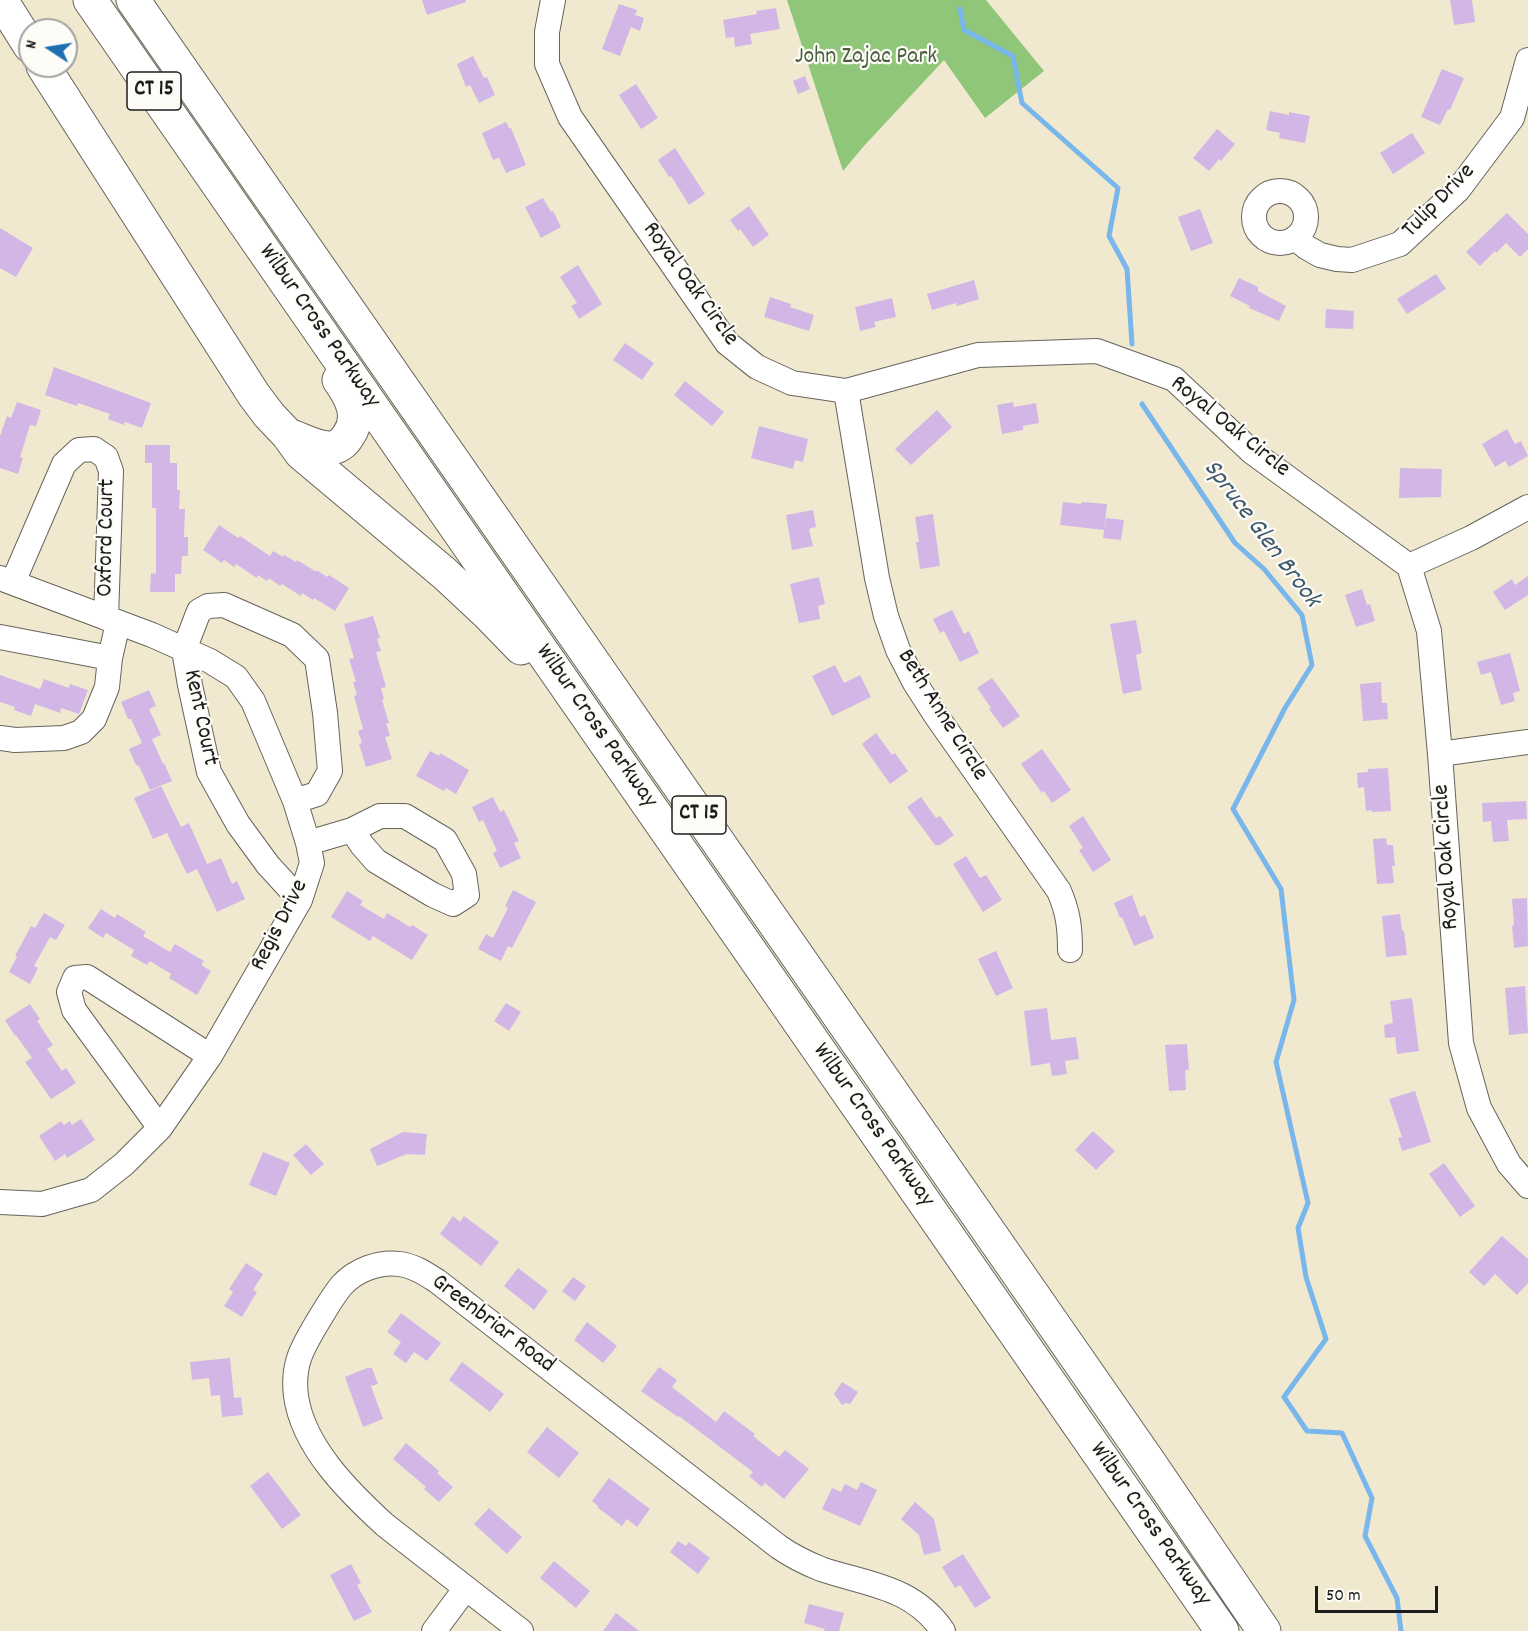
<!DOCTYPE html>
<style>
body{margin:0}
#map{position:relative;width:1528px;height:1631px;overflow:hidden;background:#f0e9cf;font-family:Dekko,sans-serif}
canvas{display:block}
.north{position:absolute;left:18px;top:18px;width:60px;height:60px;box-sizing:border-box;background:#fdfcf7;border:2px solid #a3a29f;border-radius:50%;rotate:282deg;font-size:16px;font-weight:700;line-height:24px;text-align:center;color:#1c1c1c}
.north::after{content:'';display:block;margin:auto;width:21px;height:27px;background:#1f6fb2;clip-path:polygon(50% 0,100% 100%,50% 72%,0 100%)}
.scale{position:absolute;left:1315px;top:1586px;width:123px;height:27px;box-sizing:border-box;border:3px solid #1c1c1c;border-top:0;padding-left:8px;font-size:18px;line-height:21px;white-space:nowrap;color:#1c1c1c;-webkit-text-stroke:4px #fdfcf7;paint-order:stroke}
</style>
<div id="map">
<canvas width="1528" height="1631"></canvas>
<div class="north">N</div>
<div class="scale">50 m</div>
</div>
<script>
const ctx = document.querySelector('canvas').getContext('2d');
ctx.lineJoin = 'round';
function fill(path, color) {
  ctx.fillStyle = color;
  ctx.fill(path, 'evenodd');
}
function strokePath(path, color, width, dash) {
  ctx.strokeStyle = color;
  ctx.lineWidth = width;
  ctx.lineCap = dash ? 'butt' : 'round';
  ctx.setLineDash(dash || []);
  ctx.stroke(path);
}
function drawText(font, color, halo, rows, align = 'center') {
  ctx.font = font + ' Dekko,sans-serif';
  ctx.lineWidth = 4.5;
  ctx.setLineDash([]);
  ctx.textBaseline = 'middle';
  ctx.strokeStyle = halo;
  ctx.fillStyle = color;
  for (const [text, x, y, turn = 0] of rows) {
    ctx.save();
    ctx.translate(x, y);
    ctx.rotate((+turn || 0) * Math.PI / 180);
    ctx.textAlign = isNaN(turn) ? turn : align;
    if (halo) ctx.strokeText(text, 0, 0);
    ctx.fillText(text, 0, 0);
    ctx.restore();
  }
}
const green = new Path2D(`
 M787,0H986L1044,71L985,118L944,60L863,147L843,171Z`);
const stream = new Path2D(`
 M960,9L964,30L1013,56L1022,103L1118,188L1109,236L1127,269L1132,344
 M1142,404L1235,543L1264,569L1302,615L1312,665L1285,708L1233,809L1281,889L1294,1000L1276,1062L1308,1203L1298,1228L1306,1277L1326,1339L1284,1397L1307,1431L1342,1433L1372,1498L1365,1536L1397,1598L1401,1631`);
const building = new Path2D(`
 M422,0H466V2L427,15Z
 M1450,0H1472L1475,22L1454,25Z
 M619,4L637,10L635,15L644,18L640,31L631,27L620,56L602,49Z
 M776,8L780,29L750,34L752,44L735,47L734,37L726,38L723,20L757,14L756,11Z
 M473,56L484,78L487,77L495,95L479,103L470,85L466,87L457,64Z
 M1442,69L1464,78L1450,110L1448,109L1440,125L1421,117Z
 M805,76L810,89L798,94L793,81Z
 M636,84L658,118L641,129L619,95Z
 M1270,111L1289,115V112L1310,116L1305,143L1279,138L1280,133L1266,130Z
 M506,122L509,128H511L526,165L506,173L499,158L493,160L482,133Z
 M1217,129L1235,144L1221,161L1219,159L1209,171L1193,158Z
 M1412,133L1425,153L1393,174L1380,153Z
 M675,148L705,194L689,205L671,176L669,177L658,160Z
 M543,198L551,212L553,211L561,227L541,238L525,207Z
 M749,206L769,235L753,247L740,229L738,231L730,220Z
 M1200,209L1213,243L1191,251L1178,217Z
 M1507,213L1528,234V249L1520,257L1506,243L1496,253L1495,251L1480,266L1466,252Z
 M0,228L33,248L16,277L0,268Z
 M578,265L602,304L579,319L571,306L577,303L560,277Z
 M1436,274L1446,289L1407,314L1397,299Z
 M1239,278L1258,287V291L1286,306L1279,321L1249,308L1250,306L1230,296Z
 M974,280L979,299L957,306L956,303L932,310L927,294Z
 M770,297L791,304L790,307L814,315L809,331L764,317Z
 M892,298L896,317L874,322L876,327L860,331L855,307Z
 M1326,309L1354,311L1353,329L1325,328Z
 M625,343L654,363L642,380L613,360Z
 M54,367L151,403L142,428L125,422L124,425L108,419L110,414L78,403L77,406L45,395Z
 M685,381L724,412L712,426L674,395Z
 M17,402L41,410L36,426L30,425L20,457L23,458L18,474L0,468V436L7,416L11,418Z
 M1013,402L1014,407L1036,403L1039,423L1023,426V430L1002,434L997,405Z
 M937,410L952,427L911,465L895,449Z
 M759,426L808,439L803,462L795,460L793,469L751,458Z
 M1507,429L1515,444L1521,441L1528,456L1509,467L1505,461L1495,467L1482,444Z
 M145,445H170V463H177V490H180L179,509H185L184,537H188V556H182L181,574H175V592H150L151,573L156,574V508H152V463H145Z
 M1400,468L1442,469L1441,497L1399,498Z
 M1063,502L1081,504V502L1107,504L1104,530L1060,525Z
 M813,510L816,527L809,529L813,546L792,550L786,515Z
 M933,514L940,566L920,569L916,542H919L915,517Z
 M1106,518L1124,520L1121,540L1103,538Z
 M219,525L238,538L240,536L270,556L273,551L283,557L284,555L296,562L297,560L315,571H318L327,577L329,575L349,588L335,611L314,598L313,600L302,593L301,596L282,584L280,586L269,578L267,581L258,575L257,578L236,564L234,567L224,560L222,563L203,550Z
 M1528,576V595L1505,610L1493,592L1512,579L1515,585Z
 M819,577L825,604L818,606L820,619L799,623L790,584Z
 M1362,589L1367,605L1370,604L1375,621L1356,627L1345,595Z
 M952,610L964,634L969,631L979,653L960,662L944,631L940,633L933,619Z
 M373,616L380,638L377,639L381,651L376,652L386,687L381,688L384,699L382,700L389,723H386L390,736L385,737L392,759L366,767L359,744L362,743L358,731L363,729L354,696L357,695L353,682H356L349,659L354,658L344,624Z
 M1136,620L1142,653L1136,655L1142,690L1123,694L1110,624Z
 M1510,653L1520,691L1513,693L1515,701L1501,705L1491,672L1481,675L1477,662Z
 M835,665L844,683L860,675L871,697L832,716L812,676Z
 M0,675L40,689L44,679L69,688L70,684L88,690L79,714L61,708L60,713L35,704L31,716L14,710L15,707L0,702Z
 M992,678L1020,716L1003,728L989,709L991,708L977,688Z
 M1381,682L1382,703H1387L1388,719L1363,721L1360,684Z
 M149,690L156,706L149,709L161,735L152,739L163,764L164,763L172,781L150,790L139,766L136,765L129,749L142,743L131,719H128L121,702Z
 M876,733L892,755L895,753L908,771L890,784L862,744Z
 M1042,749L1071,790L1052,803L1044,791L1042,793L1021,764Z
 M430,751L439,756L440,753L469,770L456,794L446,788L444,791L416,776Z
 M1388,768L1391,811L1372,812V810L1366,811L1364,787L1358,788L1357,773L1368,772V769Z
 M161,786L181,827L189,823L207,864L221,858L232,884L237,881L245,899L217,912L197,869L187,874L167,833L153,839L134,798Z
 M493,797L500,812L504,810L519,841L514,843L521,858L500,868L493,853L497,851L483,820L479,822L472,807Z
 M921,797L936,818L940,816L954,835L940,845H935L907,807Z
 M1526,801L1527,819L1507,820L1509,841L1493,842L1491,821L1483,822L1482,803Z
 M1083,816L1111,860L1093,872L1079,850L1083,848L1069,826Z
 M1386,838L1387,845H1393L1395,866H1392L1394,883L1377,884L1373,839Z
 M966,856L980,878L986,875L1002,900L983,912L953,864Z
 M513,890L536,902L512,948L508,946L501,961L478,949L486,934L493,938L508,908L505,906Z
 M347,891L363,901L360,905L384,919L387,913L410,927L412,925L428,935L412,960L373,936L370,941L331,917Z
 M1132,895L1140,917L1145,915L1154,938L1134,946L1122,917L1120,918L1114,903Z
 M1527,898L1528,946L1514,948L1512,926L1514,925L1512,899Z
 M101,909L115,918L117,914L146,932L143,936L170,952L175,944L204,961L201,965L211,971L197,995L169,978L171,974L150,961L147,965L131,956L134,950L106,933L103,938L88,928Z
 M44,913L65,925L56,940L50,937L34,966L38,968L30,984L9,972L17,957L15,956L31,926L35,928Z
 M1400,914L1402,931H1404L1407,955L1386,957L1382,916Z
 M996,951L1013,988L996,996L978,959Z
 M1525,986L1528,1033L1509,1035L1505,988Z
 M1412,998L1419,1051L1397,1054L1395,1037L1385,1038L1384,1025L1393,1023L1390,1001Z
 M506,1003L521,1012L509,1031L494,1021Z
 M30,1004L40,1019L37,1021L53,1045L47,1049L62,1071L66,1068L76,1083L51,1099L25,1062L32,1058L16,1035L15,1036L5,1020Z
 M1047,1008L1051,1040L1076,1037L1079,1059L1065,1061L1067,1074L1052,1076L1050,1063L1031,1066L1024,1011Z
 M1187,1044L1189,1070H1185L1186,1090L1169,1091L1165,1045Z
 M1415,1091L1431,1142L1402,1151L1398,1138L1402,1137L1389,1099Z
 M81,1119L95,1140L67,1158L65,1154L55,1161L39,1136L61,1121L64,1125L70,1121L72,1125Z
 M1093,1131L1115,1151L1096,1170L1075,1150Z
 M403,1132L427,1134L425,1155L407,1154L377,1166L370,1149Z
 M306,1144L324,1164L311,1175L293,1155Z
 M263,1152L290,1163L276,1196L249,1185Z
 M1444,1163L1475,1206L1460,1217L1429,1174Z
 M453,1216L460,1222L464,1216L499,1242L481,1266L440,1234Z
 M1502,1236L1528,1259V1283L1517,1295L1495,1274L1484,1286L1469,1272Z
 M246,1263L263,1274L253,1290L257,1292L242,1317L224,1306L233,1292L229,1289Z
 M518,1268L548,1291L534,1310L504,1286Z
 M573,1277L586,1286L575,1301L562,1291Z
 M401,1313L441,1343L427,1361L414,1352L406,1363L393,1354L401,1342L387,1332Z
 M587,1322L617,1346L603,1363L574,1340Z
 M230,1358L234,1398L241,1397L243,1415L222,1417L220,1395L211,1396L209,1378L192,1380L190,1362Z
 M462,1362L504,1394L490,1412L449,1380Z
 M659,1367L677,1380L672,1387L716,1422L724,1411L755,1434L753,1436L779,1457L785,1450L809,1469L784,1499L765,1483L762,1487L749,1476L753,1472L679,1416L678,1417L641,1391Z
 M367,1368H372L378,1384L371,1386L383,1419L363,1427L345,1377Z
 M842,1382L858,1392L850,1404L846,1403L842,1405L834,1394Z
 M547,1427L579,1453L559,1478L527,1452Z
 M406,1443L439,1471L437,1473L453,1487L439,1502L424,1489L426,1487L393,1459Z
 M268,1472L301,1515L282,1529L250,1486Z
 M609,1478L650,1509L637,1527L627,1519L622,1526L597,1507L598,1506L592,1501Z
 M861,1482L877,1490L860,1526L822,1509L832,1488L841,1492L845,1484L857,1490Z
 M915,1502L934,1519L941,1551L924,1555L919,1535L901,1519Z
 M489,1508L522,1537L507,1554L474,1524Z
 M678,1541L686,1546L689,1542L710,1558L698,1574L670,1552Z
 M963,1554L991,1598L975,1608L960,1585L955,1588L942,1567Z
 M554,1561L590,1591L576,1608L540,1578Z
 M351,1564L361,1583L357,1585L372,1612L354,1621L330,1575Z
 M809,1604L844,1613L839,1631H824L825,1629L804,1623Z
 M616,1613L639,1631H603Z`);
const minor = new Path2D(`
 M553,0L547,32V64L570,117L727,343L757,367L792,383L846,391L978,355L1097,351L1174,379L1252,452L1409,566L1429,631L1440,754L1461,1043L1479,1108L1509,1164L1528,1186
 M1254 217a26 26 0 1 1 52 0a26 26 0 1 1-52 0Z
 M1295,238L1306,247L1320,255L1337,259L1352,260L1400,244L1458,190L1512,118L1528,60
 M846,391L877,578L886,616L898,650L915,683L935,714L1059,891C1068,912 1070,927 1070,950
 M1409,566L1471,538L1528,507
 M0,578L152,635L210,661L236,677L253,701L295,801L308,843L312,863L300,900L210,1056L160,1128L124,1164L91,1190L42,1204L0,1202
 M13,582L64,464L79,450L94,449L106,457L111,471L106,618
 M0,637L110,658
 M0,738L15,740L64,738L81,732L94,719L107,687L110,658L118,623
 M1440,754L1528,742
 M295,801L317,794L330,771L325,713L317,659L292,635L224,605L208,606L199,611L184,650L190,685L209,772L238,824L268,865L300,900
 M308,843L352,830L380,816H405L445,840L464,874L467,895L453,904L433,895L376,861L362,845L352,830
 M160,1128L74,1010L69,992L75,978L87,977L210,1056
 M434,1631L466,1588
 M521,1631L385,1525C349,1492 303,1447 296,1396C292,1365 302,1348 317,1323C325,1310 332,1297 342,1285C356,1270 379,1261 400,1264C414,1266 426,1274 437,1281L779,1547C792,1556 806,1563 821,1569C868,1585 912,1586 943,1631`);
const highway = new Path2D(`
 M1,0L30,46
 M90,0L1222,1631
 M133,0L1147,1459L1264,1631
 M43,66L254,395L269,415L288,435L301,453L444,573L489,615L521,648
 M288,435C301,439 315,448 329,448C337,448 344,443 348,436C362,417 351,397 339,380`);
const shields = [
 [154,91,54],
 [699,815,54]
];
const shieldNames = [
 ["CT 15",154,91],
 ["CT 15",699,815]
];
const parkNames = [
 ["John Zajac Park",866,59]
];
const streetNames = [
 ["Tulip Drive",1440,202,-46],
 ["Royal Oak Circle",689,285,54],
 ["Wilbur Cross Parkway",318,327,55],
 ["Royal Oak Circle",1229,428,39],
 ["Oxford Court",108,538,-89],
 ["Beth Anne Circle",941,716,58],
 ["Kent Court",199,718,78],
 ["Wilbur Cross Parkway",595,727,55],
 ["Royal Oak Circle",1448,857,-94],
 ["Regis Drive",281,926,-63],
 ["Wilbur Cross Parkway",872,1126,55],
 ["Greenbriar Road",492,1325,37],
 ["Wilbur Cross Parkway",1149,1525,55]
];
const waterNames = [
 ["Spruce Glen Brook",1260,535,53]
];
fill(green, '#8fc679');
strokePath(stream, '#78b6eb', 5);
fill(building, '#d2b7e6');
strokePath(minor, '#66645b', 26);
strokePath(highway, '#66645b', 35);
strokePath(minor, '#fff', 24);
strokePath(highway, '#fff', 33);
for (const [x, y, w] of shields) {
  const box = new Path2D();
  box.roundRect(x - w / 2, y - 19, w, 38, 4.5);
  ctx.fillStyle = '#fdfcf7';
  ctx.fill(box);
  strokePath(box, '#1c1c1c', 1.5);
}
drawText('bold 22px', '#1c1c1c', null, shieldNames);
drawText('24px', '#4a6041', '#fdfcf7', parkNames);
drawText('24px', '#1c1c1c', '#fdfcf7', streetNames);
drawText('italic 26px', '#415a6f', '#fdfcf7', waterNames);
</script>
